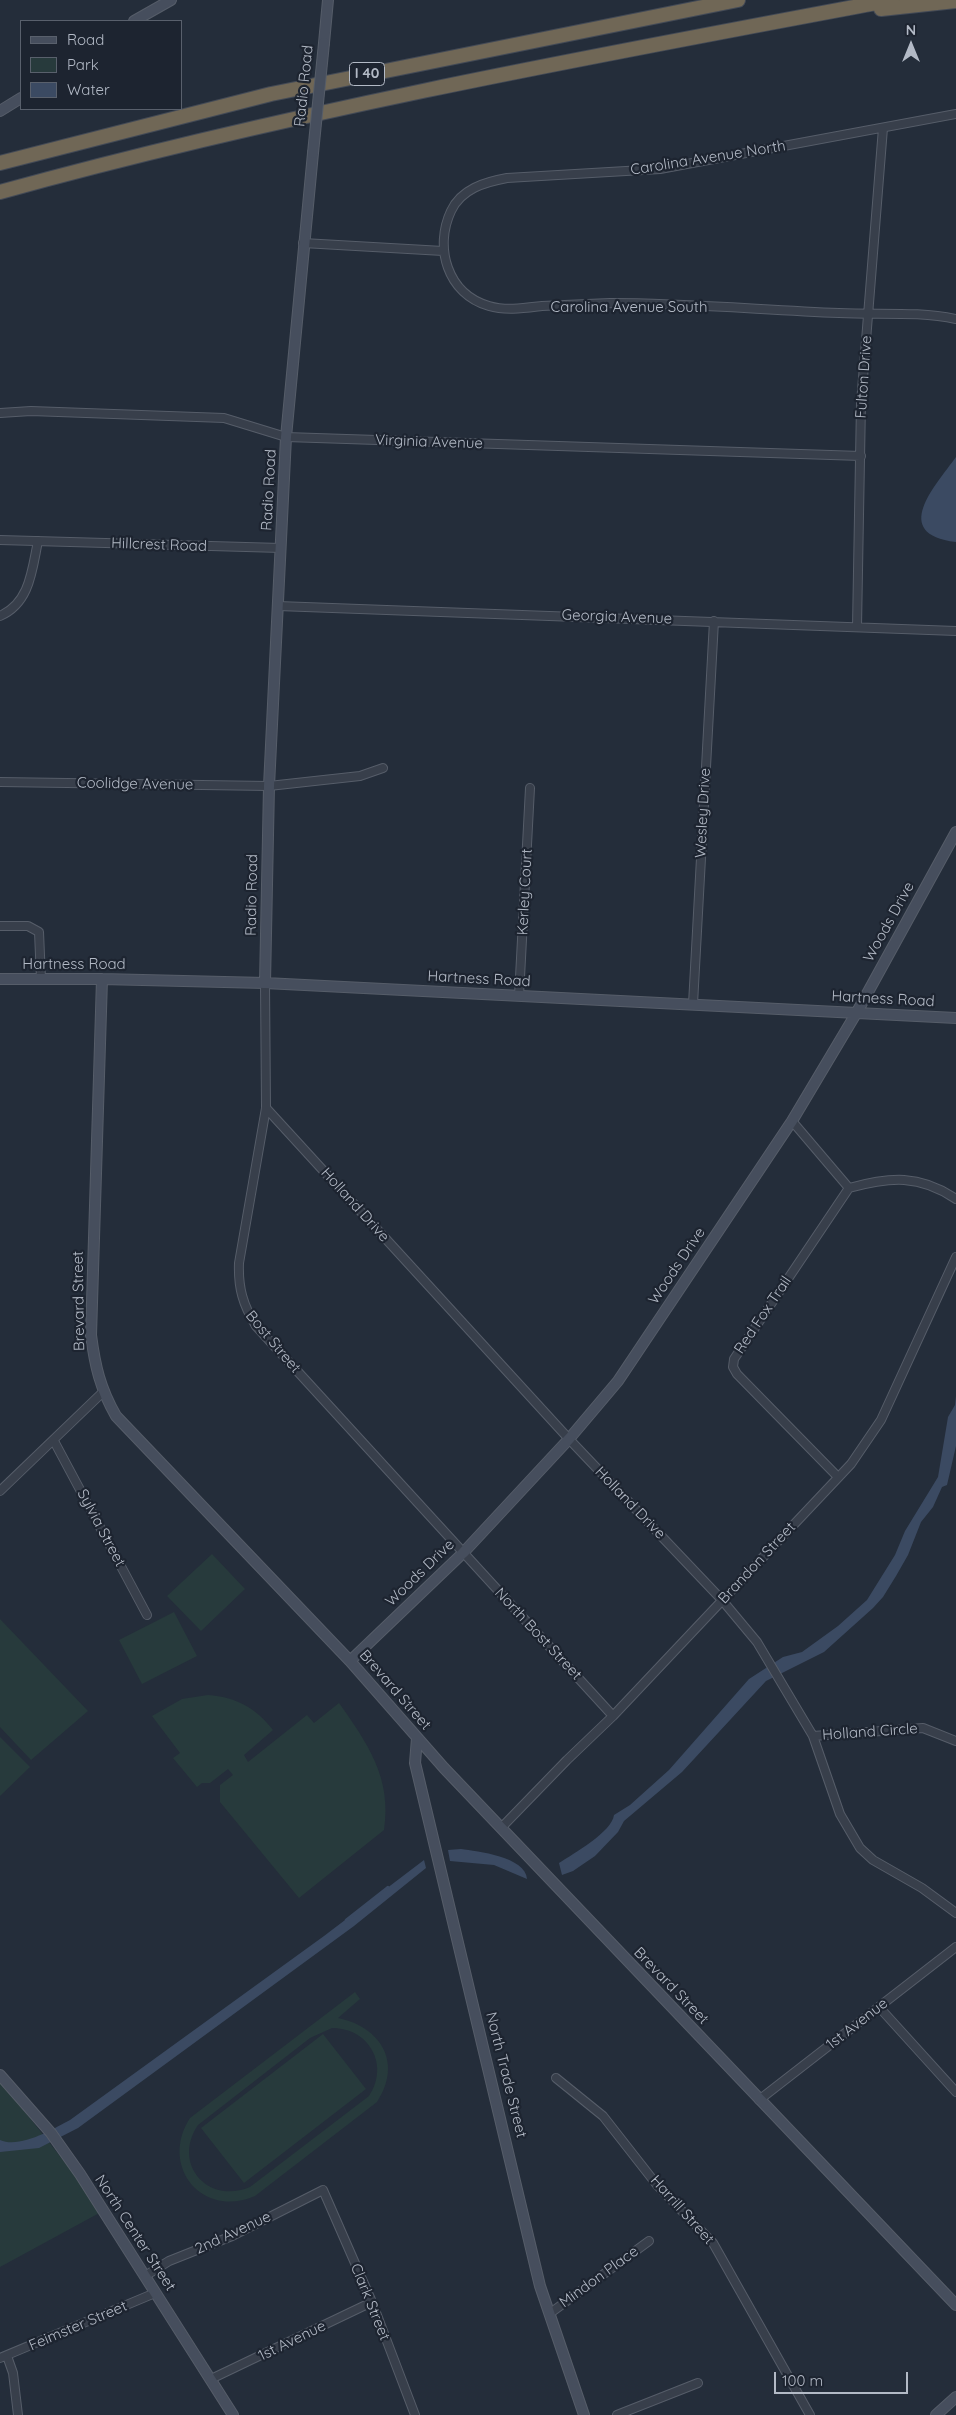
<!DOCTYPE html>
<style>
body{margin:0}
#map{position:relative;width:956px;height:2415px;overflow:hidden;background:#242d3a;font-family:Quicksand,sans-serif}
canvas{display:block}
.legend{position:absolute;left:20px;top:20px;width:162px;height:90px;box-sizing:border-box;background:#1d2430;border:1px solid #59606c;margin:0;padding:6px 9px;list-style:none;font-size:15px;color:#b3bac6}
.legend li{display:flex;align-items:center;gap:10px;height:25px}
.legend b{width:25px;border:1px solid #59606c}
.north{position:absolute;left:886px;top:20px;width:50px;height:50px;-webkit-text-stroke:4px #1d2430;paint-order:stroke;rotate:0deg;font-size:14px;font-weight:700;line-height:20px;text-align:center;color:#b3bac6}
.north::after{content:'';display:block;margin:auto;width:18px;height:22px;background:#b3bac6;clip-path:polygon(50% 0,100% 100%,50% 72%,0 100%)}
.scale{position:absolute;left:774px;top:2372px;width:134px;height:22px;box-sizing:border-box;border:2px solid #b3bac6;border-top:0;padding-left:6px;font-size:15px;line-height:18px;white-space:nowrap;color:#b3bac6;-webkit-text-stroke:4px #1d2430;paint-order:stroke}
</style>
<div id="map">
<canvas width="956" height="2415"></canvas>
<ul class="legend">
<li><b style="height:6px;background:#464e5d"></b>Road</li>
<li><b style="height:14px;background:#273a3c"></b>Park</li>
<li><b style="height:14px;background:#3b4a62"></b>Water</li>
</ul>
<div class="north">N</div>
<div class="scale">100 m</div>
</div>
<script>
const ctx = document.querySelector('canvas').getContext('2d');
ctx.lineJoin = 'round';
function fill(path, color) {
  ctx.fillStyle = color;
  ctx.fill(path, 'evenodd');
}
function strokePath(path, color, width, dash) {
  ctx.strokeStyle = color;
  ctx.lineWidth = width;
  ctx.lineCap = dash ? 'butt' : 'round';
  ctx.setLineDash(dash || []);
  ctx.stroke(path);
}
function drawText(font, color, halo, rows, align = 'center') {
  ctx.font = font + ' Quicksand,sans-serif';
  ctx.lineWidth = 4.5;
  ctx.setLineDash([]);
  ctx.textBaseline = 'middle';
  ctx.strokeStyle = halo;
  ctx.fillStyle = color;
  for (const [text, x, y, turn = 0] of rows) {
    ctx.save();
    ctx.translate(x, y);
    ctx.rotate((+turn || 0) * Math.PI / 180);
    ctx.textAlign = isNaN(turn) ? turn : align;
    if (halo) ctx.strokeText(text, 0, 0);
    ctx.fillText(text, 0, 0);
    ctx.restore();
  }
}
const green = new Path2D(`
 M212,1554L245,1589L201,1631L167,1596Z
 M174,1612L197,1656L142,1684L119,1640Z
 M0,1619L88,1711L31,1760L0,1727Z
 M208,1695C236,1697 256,1708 273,1730L244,1755L248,1762L307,1715L314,1723L339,1703C368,1744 392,1778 384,1830L299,1898L220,1802V1785L233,1775L228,1769L210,1783H202L197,1787L173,1758L180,1753L152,1716L182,1699Z
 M0,1737L30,1767L0,1796Z
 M355,1992L360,1999L338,2018C381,2027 403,2063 377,2102L255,2196C202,2219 159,2166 190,2118ZM332,2028C369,2028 390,2065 369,2096L250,2187C207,2205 172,2163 198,2125L310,2038Z
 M323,2034L366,2089L244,2183L201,2128Z
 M0,2080L103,2211L0,2267Z`);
const water = new Path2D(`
 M956,457V542C890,534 935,486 956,457Z
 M956,1396V1446L947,1485L942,1487L933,1507L921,1522L908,1555L896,1576L883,1597L873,1608L824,1652L766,1681L682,1772L624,1821L618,1832L595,1856L573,1871L562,1875L559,1863C573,1854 612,1832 614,1815L630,1805L669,1770L749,1679L783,1657L802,1652L838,1626L867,1600L895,1555L905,1531L938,1477L948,1417L955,1405Z
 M461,1849C477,1851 526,1857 527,1879L494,1865L450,1861L448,1850Z
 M424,1860L426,1868L354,1926L78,2128L39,2148L0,2152V2140C20,2149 53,2129 70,2120L324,1936Z`);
const stream = new Path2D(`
 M346,1920L388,1887`);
const street = new Path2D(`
 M956,114L660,169L507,178C485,182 461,189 451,211C434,247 447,294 489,306C506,311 525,308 542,306C564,305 587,304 610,303C686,303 763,310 839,313C878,315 918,311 956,319
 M303,243L443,251
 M0,413L31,411L224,418L286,437L861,456
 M0,540L281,548
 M278,606L956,631
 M0,616C30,603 32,570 38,541
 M857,627L861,403L883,128
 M0,782L269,786L360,776L383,768
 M0,926H28L39,932L41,979
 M265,983L266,1108L239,1263C238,1288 243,1305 256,1326L613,1716
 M519,996L530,788
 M693,1004L714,621
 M266,1108L569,1439L722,1600L757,1642L813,1736L840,1814L860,1848L873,1860L922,1888L956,1913
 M792,1121L849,1188C890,1177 919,1174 956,1199
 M54,1441L147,1615
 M838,1477L737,1374L733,1367L734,1359L849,1188
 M0,1491L103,1392
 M813,1736L923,1728L956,1741
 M501,1828L567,1760L613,1716L851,1464L881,1420L956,1257
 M879,2007L956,2092
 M556,2078L603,2116L657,2185L713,2243L810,2415
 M759,2100L956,1947
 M145,2276L169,2261L232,2236L323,2190L372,2302L415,2415
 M549,2314L649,2241
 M7,2356L13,2373L18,2415
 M0,2358L155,2293
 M211,2379L372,2302
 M617,2415L698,2383`);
const secondary = new Path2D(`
 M134,21L171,0
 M324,43L328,0
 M0,111L21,98
 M0,979H102L265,983L956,1018
 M102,979L91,1335C95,1366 100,1388 116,1416L350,1661L444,1768L956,2305
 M265,983L269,786L286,437L313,153
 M350,1661L463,1553L569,1439L618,1381L792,1121L857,1012L956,832
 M417,1738L415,1763L540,2286L584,2415
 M0,2075L51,2133L80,2174L233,2415
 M936,2415L956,2397`);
const highway = new Path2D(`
 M881,9L956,1
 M0,163L271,94L738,0
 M0,192C293,111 593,56 892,0`);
const secondaryBridge = new Path2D(`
 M313,153L324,43`);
const shields = [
 [367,74,35]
];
const shieldNames = [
 ["I 40",367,74]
];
const streetNames = [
 ["Radio Road",304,86,-84],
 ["Carolina Avenue North",708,158,-9],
 ["Carolina Avenue South",629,307],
 ["Fulton Drive",864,377,-86],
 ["Virginia Avenue",429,442,2],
 ["Radio Road",269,490,-87],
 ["Hillcrest Road",159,545,2],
 ["Georgia Avenue",617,617,2],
 ["Coolidge Avenue",135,784,1],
 ["Wesley Drive",703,813,-87],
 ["Kerley Court",525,892,-87],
 ["Radio Road",252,895,-89],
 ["Woods Drive",889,922,-61],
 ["Hartness Road",74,964],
 ["Hartness Road",479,979,3],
 ["Hartness Road",883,999,3],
 ["Holland Drive",355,1205,48],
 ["Woods Drive",677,1266,-56],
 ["Brevard Street",79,1301,-91],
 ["Red Fox Trail",763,1315,-56],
 ["Bost Street",273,1342,50],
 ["Holland Drive",630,1503,46],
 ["Sylvia Street",101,1528,62],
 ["Brandon Street",757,1563,-47],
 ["Woods Drive",420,1573,-44],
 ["North Bost Street",538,1634,47],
 ["Brevard Street",395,1690,49],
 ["Holland Circle",870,1732,-4],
 ["Brevard Street",671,1986,46],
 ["1st Avenue",857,2024,-38],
 ["North Trade Street",506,2075,76],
 ["Harrill Street",682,2210,48],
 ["North Center Street",135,2233,57],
 ["2nd Avenue",233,2233,-25],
 ["Mindon Place",599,2277,-36],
 ["Clark Street",370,2302,68],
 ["Feimster Street",78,2326,-23],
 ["1st Avenue",292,2341,-26]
];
fill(green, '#273a3c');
fill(water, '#3b4a62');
strokePath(stream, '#3b4a62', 2.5);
strokePath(street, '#565d69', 10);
strokePath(secondary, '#565d69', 12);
strokePath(highway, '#434a56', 16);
strokePath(street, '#383f4b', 8);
strokePath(secondary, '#464e5d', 10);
strokePath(highway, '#706756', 14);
strokePath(secondaryBridge, '#565d69', 12, []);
strokePath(secondaryBridge, '#464e5d', 10);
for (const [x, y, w] of shields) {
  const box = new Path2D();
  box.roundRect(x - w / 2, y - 11.5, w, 23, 4);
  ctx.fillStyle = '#1d2430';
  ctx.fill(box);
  strokePath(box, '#b3bac6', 1);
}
drawText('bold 14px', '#b3bac6', null, shieldNames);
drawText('15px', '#b3bac6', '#1d2430', streetNames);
</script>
